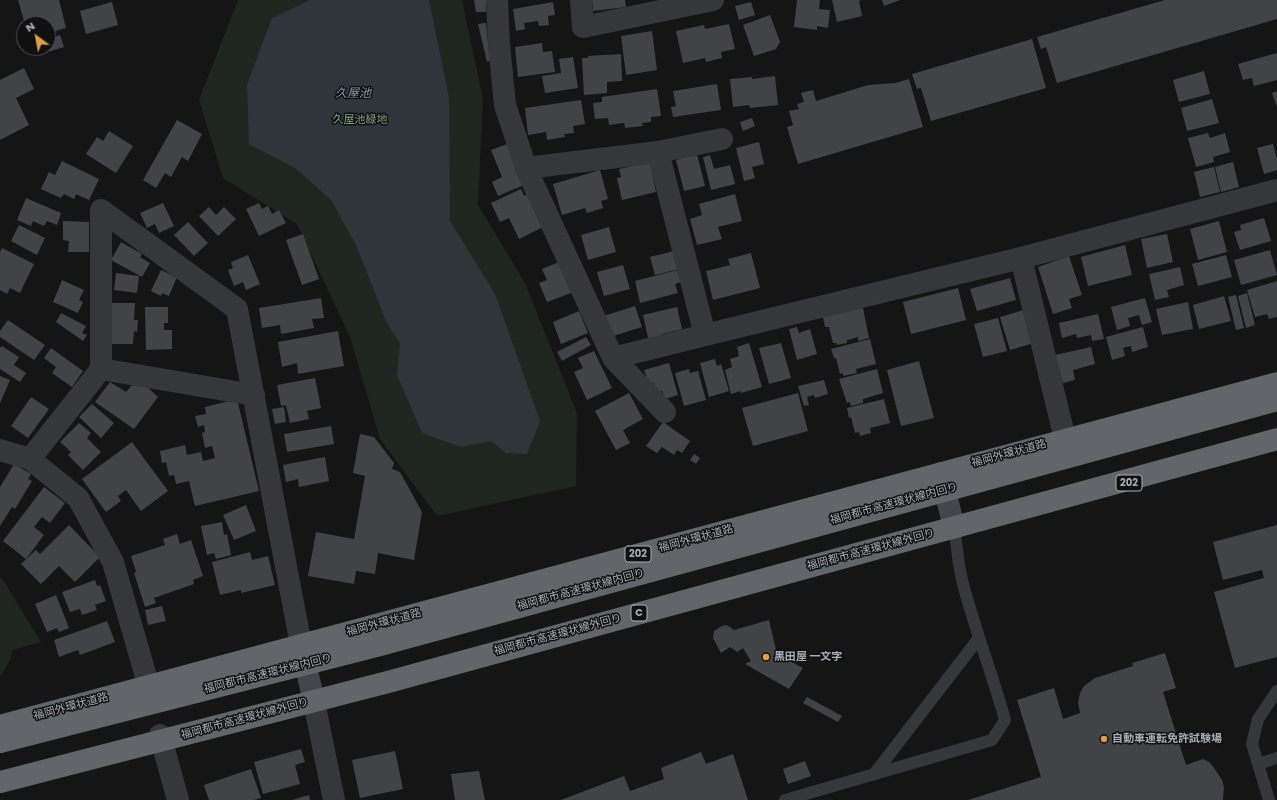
<!DOCTYPE html>
<meta charset="utf-8">
<style>
body{margin:0}
#map{position:relative;width:1277px;height:800px;overflow:hidden;background:#151516;font-family:Poppins,sans-serif}
canvas{display:block}
.north{position:absolute;left:16px;top:16px;width:40px;height:40px;box-sizing:border-box;background:#101011;border:1px solid #4d4f53;border-radius:50%;rotate:328deg;font-size:11px;font-weight:700;line-height:16px;text-align:center;color:#a8adb5}
.north::after{content:'';display:block;margin:auto;width:14px;height:18px;background:#e19d42;clip-path:polygon(50% 0,100% 100%,50% 72%,0 100%)}
</style>
<div id="map">
<canvas width="1277" height="800"></canvas>
<div class="north">N</div>
</div>
<script>
const ctx = document.querySelector('canvas').getContext('2d');
ctx.lineJoin = 'round';
function fill(path, color) {
  ctx.fillStyle = color;
  ctx.fill(path, 'evenodd');
}
function strokePath(path, color, width, dash) {
  ctx.strokeStyle = color;
  ctx.lineWidth = width;
  ctx.lineCap = dash ? 'butt' : 'round';
  ctx.setLineDash(dash || []);
  ctx.stroke(path);
}
function drawText(font, color, halo, rows, align = 'center') {
  ctx.font = font + ' Poppins,"Noto Sans JP",sans-serif';
  ctx.lineWidth = 3;
  ctx.setLineDash([]);
  ctx.textBaseline = 'middle';
  ctx.strokeStyle = halo;
  ctx.fillStyle = color;
  for (const [text, x, y, turn = 0] of rows) {
    ctx.save();
    ctx.translate(x, y);
    ctx.rotate((+turn || 0) * Math.PI / 180);
    ctx.textAlign = isNaN(turn) ? turn : align;
    if (halo) ctx.strokeText(text, 0, 0);
    ctx.fillText(text, 0, 0);
    ctx.restore();
  }
}
const green = new Path2D(`
 M238,0H462L483,99L478,205L525,283L577,413L576,486L437,516L380,439L350,337L297,224L223,178L199,100Z
 M0,577L5,583L41,642L12,650L11,658L0,677Z`);
const water = new Path2D(`
 M310,0H429L449,98L450,221L495,294L540,421L527,454L506,453L491,441L461,447L422,433L397,375L400,344L386,321L357,247L331,200L295,168L249,144L247,85L272,18Z`);
const building = new Path2D(`
 M18,0H59L66,28L48,33V24H40L39,20L25,24Z
 M474,0H486V12H476Z
 M592,0H625L626,7L593,11Z
 M797,0H820L819,9L830,10L828,28L817,26V30L794,27Z
 M832,0H862L859,1L862,16L837,22Z
 M882,0H900L884,6Z
 M1165,0H1277V19L1057,83L1046,47L1041,49L1037,37Z
 M112,2L118,25L86,34L80,11Z
 M553,2L555,15L548,16L549,25L539,26L538,21L524,23L525,29L516,31L513,9Z
 M751,2L755,15L739,20L735,6Z
 M770,15L780,42L776,49L754,56L743,25Z
 M486,23L490,61L487,62L478,24Z
 M729,24L735,49L721,52L722,58L706,62L705,58L683,63L676,31L704,25L705,29Z
 M652,31L657,70L626,75L621,36Z
 M60,35L64,47L44,53L43,48H48V39Z
 M1032,39L1046,88L931,121L921,88L917,89L912,74Z
 M542,43L543,52L552,51L555,72L518,77L515,47Z
 M1277,53V80L1254,86L1252,78L1243,80L1238,64Z
 M621,54L622,81L607,82V93L584,95L582,58H588V56Z
 M573,57L578,88L545,93L542,76L561,73L559,59Z
 M24,68L34,89L16,98L29,125L0,140V80Z
 M1204,71L1210,94L1179,102L1173,80Z
 M775,76L778,105L750,108L749,105L733,107L730,79L752,77V79Z
 M909,79L923,127L798,164L787,127L793,125L789,111L799,109L797,104L804,102L801,93L813,90L816,101L868,85L896,83Z
 M717,84L721,110L673,117L671,107L676,106L673,91Z
 M657,89L661,116L651,117V122L642,123L643,126L625,128L624,123L609,125L608,118L595,119L593,103L602,102V97Z
 M1277,91V107L1272,93Z
 M1212,99L1219,123L1187,131L1181,108Z
 M581,100L585,124L573,126L574,133L564,134L565,137L547,140L546,132L528,135L525,108Z
 M752,118L755,126L743,131L740,122Z
 M177,120L202,134L188,161L182,157L171,177L165,173L156,188L143,180Z
 M109,131L133,146L116,173L86,154L97,137L103,141Z
 M1208,133L1210,138L1225,133L1230,152L1213,157L1214,162L1196,167L1188,138Z
 M759,142L764,164L752,167L755,178L744,181L736,148Z
 M507,144L524,185L498,196L492,182L502,177L491,150Z
 M1273,144L1277,159V170L1264,174L1257,148Z
 M697,154L705,186L684,191L676,160Z
 M710,155L714,169L730,165L735,184L711,190L703,157Z
 M62,161L99,179L89,200L76,194L74,199L64,194L61,198L41,189L49,172L55,175Z
 M650,162L656,192L622,200L617,178L621,177L619,169Z
 M1233,162L1239,187L1221,192L1215,167Z
 M1214,167L1220,192L1200,197L1194,172Z
 M600,170L608,199L601,201L603,208L587,213L585,208L562,215L553,184Z
 M521,189L524,196L528,194L543,227L519,239L509,218L500,222L491,203Z
 M735,194L742,221L718,227L722,239L697,245L690,219L702,215L699,204Z
 M26,198L61,213L57,225L47,221L44,226L33,221L31,226L17,220Z
 M163,203L174,226L159,233L155,224L147,228L140,213Z
 M259,203L262,209L268,206L272,214L279,210L286,223L259,236L246,209Z
 M209,207L216,215L224,207L236,219L218,236L199,216Z
 M1264,218L1271,241L1240,250L1234,232L1241,230L1240,225Z
 M63,221L89,222V252H68L69,241L63,240Z
 M1219,221L1227,252L1198,260L1190,229Z
 M188,222L208,243L194,256L174,235Z
 M19,225L45,238L37,255L11,241Z
 M609,227L616,252L588,260L581,235Z
 M303,234L319,279L302,285L286,240Z
 M1167,234L1173,262L1147,268L1141,239Z
 M121,242L142,254L140,257L150,263L142,277L111,260Z
 M1125,245L1132,275L1088,286L1081,257Z
 M2,248L34,264L20,293L10,288L7,294L0,290V252Z
 M1270,250L1277,275L1241,285L1234,260Z
 M674,251L679,269L655,275L650,257Z
 M751,253L760,288L713,300L706,271L730,265L728,259Z
 M248,255L260,284L246,290L243,282L234,286L228,270L233,268L231,262Z
 M1226,255L1232,277L1198,286L1192,264Z
 M1069,256L1082,295L1069,299L1072,308L1053,314L1038,267Z
 M559,262L571,293L547,302L539,283L547,280L542,269Z
 M623,265L630,289L604,296L597,272Z
 M1180,267L1184,285L1167,290L1169,297L1155,300L1149,274Z
 M161,270L177,277L169,296L162,293L161,296L151,291Z
 M677,270L681,282L675,284L678,293L640,303L635,281Z
 M116,273L139,276L137,293L114,290Z
 M1010,278L1016,300L977,311L970,289Z
 M62,280L84,290L79,300L83,302L78,313L53,302Z
 M1277,281V317L1269,319L1267,314L1255,317L1247,290Z
 M958,288L966,320L911,334L903,302Z
 M1247,293L1255,325L1246,328L1238,296Z
 M1236,295L1244,328L1236,330L1228,297Z
 M1224,296L1231,321L1199,329L1193,305Z
 M321,298L324,318L312,319L314,328L281,334L280,325L262,328L259,308Z
 M1145,298L1152,322L1142,325L1139,315L1128,318L1130,326L1117,330L1111,307Z
 M1188,302L1193,329L1162,335L1156,309Z
 M110,303H135L134,320H138L137,332L134,331L133,344H109Z
 M635,306L642,327L610,337L604,316Z
 M145,307H168V323H164V330H172V349L146,350Z
 M677,307L682,329L662,334L663,339L649,342L643,315Z
 M863,308L869,338L858,341V337L847,340V343L837,345L836,343H833L829,327H825L823,317Z
 M1024,310L1034,343L1010,350L1000,317Z
 M579,311L588,333L561,344L553,322Z
 M61,313L86,326L82,333L87,335L83,341L56,322Z
 M1098,314L1104,339L1092,341L1091,335L1077,338L1076,334L1062,338L1059,323Z
 M998,318L1007,351L983,357L974,324Z
 M8,320L45,345L34,360L0,337V331Z
 M797,327L799,333L810,329L817,354L797,360L789,329Z
 M1143,327L1148,347L1132,352L1131,346L1123,348L1125,356L1112,360L1106,337Z
 M338,331L344,366L298,374L297,363L282,367L278,342Z
 M586,337L591,345L562,361L557,352Z
 M870,339L876,364L856,369L857,373L843,376V373L840,374L836,358H834L831,349Z
 M749,343L762,387L741,393L740,391L731,394L725,370L732,367L730,359L739,356L737,347Z
 M781,343L791,378L769,384L759,348Z
 M2,346L19,357L14,365L26,373L20,382L0,369V348Z
 M1091,347L1095,364L1073,370L1075,380L1063,383L1055,355Z
 M51,348L83,371L72,387L52,373L56,367L44,358Z
 M594,351L612,388L587,400L574,372L583,368L578,358Z
 M715,359L717,366L721,364L729,391L709,397L700,363Z
 M919,361L934,418L901,426L887,370Z
 M669,363L678,395L665,399L662,391L656,393L654,383L649,384L644,370Z
 M689,369L690,373L698,371L706,400L684,406L675,373Z
 M877,369L883,393L863,399V403L851,406L850,402L847,403L839,379Z
 M0,376L10,380L0,403Z
 M315,378L321,408L307,411L309,419L290,423L286,405L281,406L277,385Z
 M824,380L828,394L815,398L814,395L807,397L809,405L804,406L798,386Z
 M110,382L126,392L132,385L147,387L158,397L134,429L95,402Z
 M629,393L643,419L623,430L630,443L616,450L595,411Z
 M798,393L808,431L753,446L742,408Z
 M31,397L49,409L28,438L11,426Z
 M237,399L259,491L195,506L189,481L176,484L174,475L169,476L166,462L162,463L160,451L185,445L187,455L201,452L203,461L215,458L212,446L205,448L202,433L205,432L204,425L198,427L195,416L206,414L205,407Z
 M884,399L890,423L870,428L871,433L860,436L859,432L855,433L851,417L849,418L847,408Z
 M92,404L114,423L101,438L79,417Z
 M284,407L286,422L275,424L272,409Z
 M663,422L690,441L682,453L677,450L674,455L662,447L657,453L646,446Z
 M79,423L91,433L87,438L101,452L83,470L68,455L71,452L60,442Z
 M331,426L334,444L287,452L284,434Z
 M360,434L374,437L394,463L392,469L400,472L422,512L414,560L378,553L375,574L356,571L354,584L308,576L316,532L354,539L365,476L353,473Z
 M132,442L168,491L141,511L126,490L118,496L121,501L106,512L82,479Z
 M694,454L700,458L696,464L690,460Z
 M325,457L329,481L299,487L298,479L286,482L283,465Z
 M14,464L31,474L28,479L32,481L15,509L12,507L0,526V487Z
 M44,487L65,503L50,523L42,517L34,527L44,535L26,559L3,541Z
 M246,505L256,531L234,540L223,515Z
 M222,522L224,535L227,534L231,555L216,559L214,553L207,555L201,526Z
 M69,525L100,557L75,582L59,566L41,584L21,564L36,550L40,554Z
 M1277,525V657L1235,668L1214,592L1264,578L1262,570L1223,580L1213,542Z
 M177,534L180,544L191,540L203,576L193,580L194,584L154,598L156,603L145,607L134,573L136,572L131,556L165,545L163,539Z
 M250,552L252,560L268,556L275,585L241,593V590L220,595L212,562Z
 M95,580L97,586L100,585L106,601L95,605L97,610L82,615L80,609L70,612L62,592Z
 M56,595L69,628L59,632L57,628L47,632L35,604Z
 M162,606L166,621L148,625L145,610Z
 M769,620L777,654L803,668L789,689L745,664L751,661L743,648L737,652L730,647L721,653L713,638L714,631L720,627L726,625L730,627L734,630Z
 M107,621L115,642L80,655L78,650L59,657L54,640Z
 M1165,653L1176,688L1163,692L1186,765L1203,759L1209,762L1214,768L1222,780L1224,787L1223,800H968L1041,777L1017,700L1054,688L1063,719L1080,713L1078,702L1080,693L1084,686L1095,678L1133,666L1132,663Z
 M807,697L842,716L838,722L803,703Z
 M301,749L305,762L295,765L300,784L263,794L254,762Z
 M395,751L403,789L360,798L352,760Z
 M701,752L706,764L733,754L748,800H561L624,776L630,791L664,779L661,768Z
 M805,761L811,776L788,784L783,769Z
 M251,769L261,798L254,800H209L204,785Z
 M479,771L485,800H455L451,774Z
 M309,795L310,800H292Z`);
const lane = new Path2D(`
 M1258,764L1277,758
 M875,773L979,638
 M785,800L992,740L1005,720C992,673 974,627 962,580C958,563 957,545 954,528
 M1269,800L1252,744L1258,719L1277,691`);
const street = new Path2D(`
 M497,0L499,44L505,105L526,168
 M581,0L583,27L713,0
 M1021,258L1065,439
 M705,335L658,152L722,139
 M613,358L526,168L658,152
 M101,369L254,395
 M665,412L613,358L705,335L1021,258L1277,190
 M0,450L30,459L78,498L113,562L149,687
 M30,459L101,369V210L237,309L301,645
 M313,697L334,800
 M160,735L178,800`);
const secondary = new Path2D(`
 M941,473L954,528
 M301,646L313,697`);
const highway = new Path2D(`
 M0,726L1277,383`);
const highwayBridge = new Path2D(`
 M0,742L380,645L1277,400
 M0,782L388,682L1277,439`);
const markers = [
 [766,657,4,"#e19d42"],
 [1104,739,4,"#e19d42"]
];
const shields = [
 [1129,483,26],
 [638,554,26],
 [639,613,16]
];
const shieldNames = [
 ["202",1129,483],
 ["202",638,554],
 ["C",639,613]
];
const parkNames = [
 ["久屋池緑地",360,120]
];
const streetNames = [
 ["福岡外環状道路",1009,454,-15],
 ["福岡都市高速環状線内回り",894,504,-15],
 ["福岡外環状道路",696,539,-15],
 ["福岡都市高速環状線外回り",871,550,-15],
 ["福岡都市高速環状線内回り",581,590,-15],
 ["福岡外環状道路",384,623,-15],
 ["福岡都市高速環状線外回り",558,635,-15],
 ["福岡都市高速環状線内回り",268,674,-14],
 ["福岡外環状道路",71,707,-15],
 ["福岡都市高速環状線外回り",245,719,-15]
];
const poiNames = [
 ["黒田屋 一文字",774,657],
 ["自動車運転免許試験場",1112,739]
];
const waterNames = [
 ["久屋池",353,94]
];
fill(green, '#1f261f');
fill(water, '#2e363b');
fill(building, '#424346');
strokePath(lane, '#36373b', 12);
strokePath(street, '#36373b', 22);
strokePath(secondary, '#44464b', 22);
strokePath(highway, '#62666b', 22);
strokePath(highwayBridge, '#62666b', 22);
for (const [x, y, r, color] of markers) {
  const dot = new Path2D();
  dot.arc(x, y, r, 0, 2 * Math.PI);
  ctx.fillStyle = color;
  ctx.fill(dot);
  strokePath(dot, '#101011', 1.5);
}
for (const [x, y, w] of shields) {
  const box = new Path2D();
  box.roundRect(x - w / 2, y - 8, w, 16, 3);
  ctx.fillStyle = '#101011';
  ctx.fill(box);
  strokePath(box, '#a8adb5', 1);
}
drawText('bold 10px', '#a8adb5', null, shieldNames);
drawText('11px', '#819e80', '#101011', parkNames);
drawText('11px', '#a8adb5', '#101011', streetNames);
drawText('bold 11px', '#a8adb5', '#101011', poiNames, 'left');
drawText('italic 12px', '#829dad', '#101011', waterNames);
</script>
